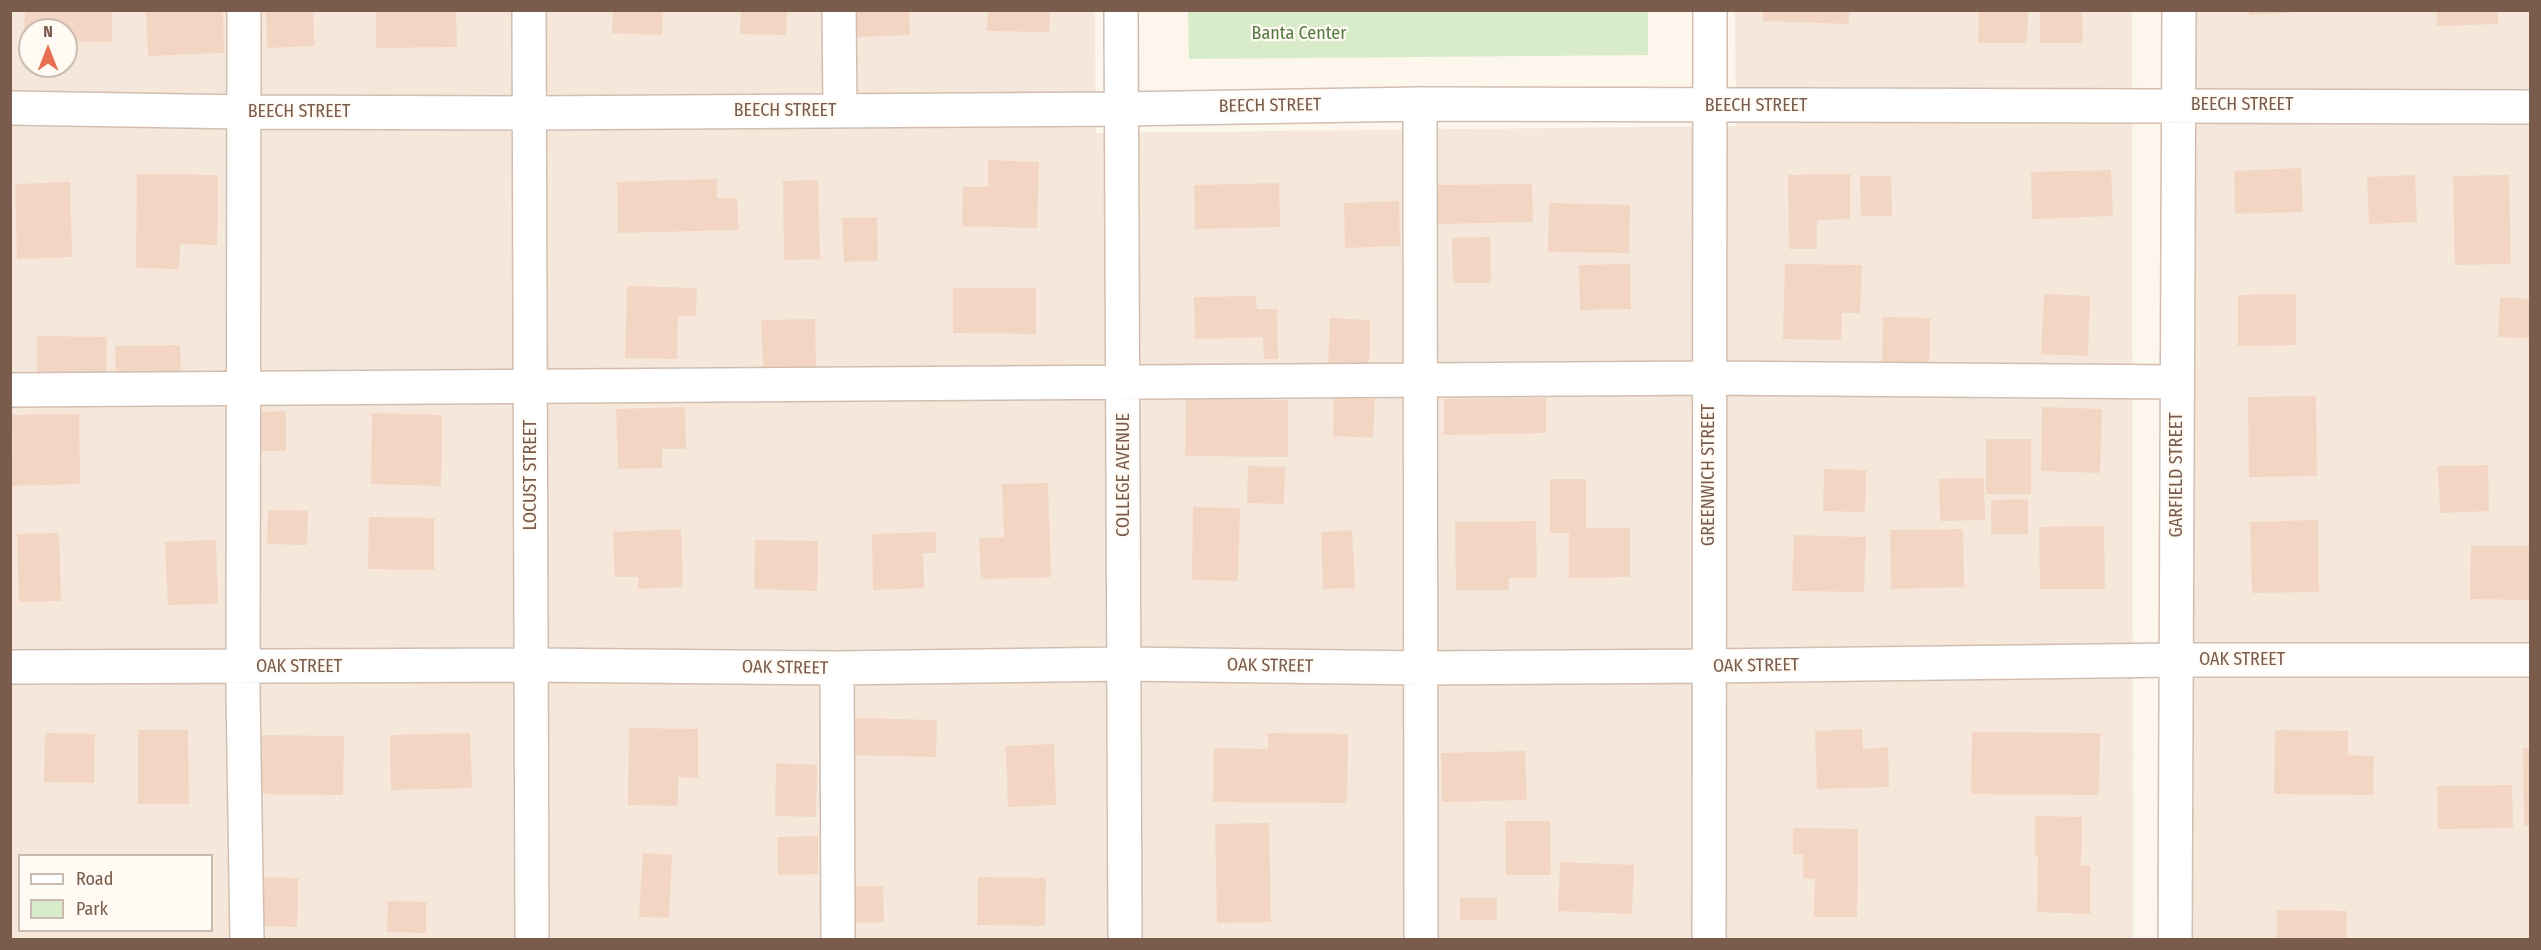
<!DOCTYPE html>
<style>
body{margin:0}
#map{position:relative;width:2541px;height:950px;overflow:hidden;background:#fdf6ec;font-family:"Fira Sans Condensed",sans-serif}
canvas{display:block}
.frame{position:absolute;inset:0;border:12px solid #7a5c4d;pointer-events:none}
.legend{position:absolute;left:18px;top:854px;width:195px;height:78px;box-sizing:border-box;background:#fffaf3;border:2px solid #cabbb1;margin:0;padding:8px 10px;list-style:none;font-size:18px;color:#7a5c4d}
.legend li{display:flex;align-items:center;gap:12px;height:30px}
.legend b{width:30px;border:2px solid #cabbb1}
.north{position:absolute;left:18px;top:18px;width:60px;height:60px;box-sizing:border-box;background:#fffaf3;border:2px solid #cabbb1;border-radius:50%;rotate:0deg;font-size:16px;font-weight:700;line-height:24px;text-align:center;color:#7a5c4d}
.north::after{content:'';display:block;margin:auto;width:21px;height:27px;background:#e76f51;clip-path:polygon(50% 0,100% 100%,50% 72%,0 100%)}
</style>
<div id="map">
<canvas width="2541" height="950"></canvas>
<div class="frame"></div>
<ul class="legend">
<li><b style="height:8px;background:#fff"></b>Road</li>
<li><b style="height:16px;background:#d8ecc9"></b>Park</li>
</ul>
<div class="north">N</div>
</div>
<script>
const ctx = document.querySelector('canvas').getContext('2d');
ctx.lineJoin = 'round';
function fill(path, color) {
  ctx.fillStyle = color;
  ctx.fill(path, 'evenodd');
}
function strokePath(path, color, width, dash) {
  ctx.strokeStyle = color;
  ctx.lineWidth = width;
  ctx.lineCap = dash ? 'butt' : 'round';
  ctx.setLineDash(dash || []);
  ctx.stroke(path);
}
function drawText(font, color, halo, rows, align = 'center') {
  ctx.font = font + ' "Fira Sans Condensed",sans-serif';
  ctx.lineWidth = 4.5;
  ctx.setLineDash([]);
  ctx.textBaseline = 'middle';
  ctx.strokeStyle = halo;
  ctx.fillStyle = color;
  for (const [text, x, y, turn = 0] of rows) {
    ctx.save();
    ctx.translate(x, y);
    ctx.rotate((+turn || 0) * Math.PI / 180);
    ctx.textAlign = isNaN(turn) ? turn : align;
    if (halo) ctx.strokeText(text, 0, 0);
    ctx.fillText(text, 0, 0);
    ctx.restore();
  }
}
const residential = new Path2D(`
 M10,11H1095L1096,133L1736,126L1735,11H2132L2133,939H11ZM30,30H66V66H30ZM20,856H212V930H20Z
 M2189,11H2530V939L2188,940Z`);
const green = new Path2D(`
 M1188,11H1648V55L1189,59Z`);
const building = new Path2D(`
 M25,10H112V42L66,41V30H30V35H24Z
 M146,10H223L224,53L148,56Z
 M266,10H313L314,46L267,48Z
 M376,10H456L457,47L376,48Z
 M613,10H663L662,35L612,33Z
 M741,10H787L786,35L740,34Z
 M854,10H909L910,35L855,37Z
 M988,10H1050L1049,32L987,31Z
 M1763,10H1849V24L1763,21Z
 M1979,10H2028L2027,43H1978Z
 M2040,10H2082L2083,43H2040Z
 M2249,10H2299V12L2249,15Z
 M2437,10H2498V24L2437,26Z
 M988,160L1039,162L1037,228L962,226L963,187H988Z
 M2301,168L2303,212L2235,214L2234,171Z
 M2111,170L2113,216L2032,219L2031,172Z
 M137,174L218,175L217,245L180,244L179,269L136,268Z
 M1850,174V219L1817,220V249H1789L1788,175Z
 M2415,175L2417,222L2369,224L2367,177Z
 M2509,175L2511,264L2455,265L2453,176Z
 M1860,176H1891L1892,216H1861Z
 M717,179V198H737L738,230L618,233L617,182Z
 M818,180L820,259L784,260L783,181Z
 M70,182L72,257L17,259L15,184Z
 M1279,183L1280,227L1195,229L1194,185Z
 M1532,184L1533,222L1435,224L1434,185Z
 M1399,201L1400,246L1345,248L1344,203Z
 M1549,203L1630,205L1629,253L1548,252Z
 M877,217L878,261L844,262L842,218Z
 M1490,237L1491,283H1453L1452,238Z
 M1630,264L1631,309L1580,310L1579,265Z
 M1785,264L1862,265L1860,313H1842L1841,340L1783,339Z
 M627,286L697,288L696,316H678L677,359L625,358Z
 M953,288H1036V334L953,333Z
 M2044,294L2090,296L2088,356L2041,354Z
 M2296,294V345L2238,346V295Z
 M1256,296L1257,309H1277L1278,359H1264L1263,337L1195,339L1194,297Z
 M2500,297L2530,299V338L2498,337Z
 M1883,317L1930,318L1929,366L1882,364Z
 M1330,318L1370,320L1369,368L1328,367Z
 M815,319L816,368L763,369L761,320Z
 M37,336L107,337L106,376L37,375Z
 M180,345L181,375L116,376L115,346Z
 M2316,396L2317,476L2249,477L2248,397Z
 M1334,398L1375,399L1373,438L1333,436Z
 M1546,398V433L1444,435V399Z
 M1186,399L1288,400V457L1185,456Z
 M685,407L686,449H662V468L618,469L616,409Z
 M2042,407L2102,409L2100,473L2041,471Z
 M286,411V451H253V412Z
 M372,413L442,415L441,486L371,484Z
 M79,414L80,484L10,486V457H13L12,415Z
 M1986,439H2031V494H1986Z
 M2488,465L2489,511L2440,513L2438,466Z
 M1248,466L1285,467L1284,504L1247,503Z
 M1824,469L1866,470L1865,512L1823,511Z
 M1984,478L1985,520L1940,521L1939,479Z
 M1550,479H1586V528H1630V577L1569,578V533H1550Z
 M1048,483L1051,577L981,579L979,538L1004,537L1002,484Z
 M2028,499V534H1991V500Z
 M1193,507L1240,508L1238,581L1192,580Z
 M268,510L308,511L307,545L267,544Z
 M369,517L434,518V570L368,569Z
 M2318,520L2319,592L2252,593L2250,522Z
 M1536,521L1537,578H1509V590H1456L1455,522Z
 M2104,526L2105,589H2040L2039,527Z
 M681,529L683,587L638,589V577H615L613,532Z
 M1963,529L1964,587L1891,589L1890,530Z
 M1352,530L1355,588L1323,589L1321,532Z
 M936,532V553H923L924,588L873,590L872,534Z
 M59,533L61,601L19,602L17,534Z
 M1794,535L1866,537L1864,592L1792,591Z
 M216,540L218,604L168,605L165,542Z
 M755,540L818,541L817,591L754,589Z
 M2471,546H2530V600L2470,599Z
 M852,718L937,720L936,757L851,755Z
 M629,728L698,729V778L678,777V806L628,805Z
 M1862,729L1863,749L1888,747L1889,787L1817,789L1815,731Z
 M138,730H188L189,804H138Z
 M2275,730L2348,731V755L2374,756L2373,795L2274,794Z
 M1972,732L2100,733L2099,795L1971,794Z
 M45,733L95,734L94,783L44,782Z
 M470,733L472,788L391,790L390,735Z
 M1268,733L1348,734L1347,803L1213,802L1214,748L1268,749Z
 M260,735L344,736L343,795L259,794Z
 M1054,744L1056,805L1008,807L1006,746Z
 M2523,748H2530V825L2524,826Z
 M1525,751L1527,800L1442,802L1441,753Z
 M776,763L817,765L816,817L775,816Z
 M2512,785L2513,828L2438,829L2437,786Z
 M2035,816L2082,817L2081,865L2090,866V914L2037,912L2038,856H2035Z
 M1505,821H1550L1551,875H1506Z
 M1269,823L1271,922L1217,923L1215,824Z
 M1793,828L1858,829L1857,917H1814L1815,879L1803,878V854H1793Z
 M818,836V874L778,875L777,837Z
 M643,853L672,855L669,918L639,917Z
 M1560,862L1634,865L1632,914L1558,911Z
 M255,877L298,878L297,927L254,926Z
 M978,877L1046,878L1045,926L977,925Z
 M845,886H883L884,922L846,923Z
 M1460,898H1497V920H1460Z
 M388,901L426,902V933L387,932Z
 M2277,910L2347,911L2346,940H2277Z`);
const minor = new Path2D(`
 M244,10L243,693L247,940
 M529,10L532,940
 M839,10L840,110
 M1121,10L1125,940
 M1420,104L1421,940
 M10,108L244,112L529,113L1121,109L1420,104L2530,107
 M10,390L1709,378L2177,382
 M10,667L532,665L837,668L1124,664L1422,668L1709,666L2176,660H2530
 M837,668L838,940
 M1709,940L1710,10
 M2175,940L2179,10`);
const parkNames = [
 ["Banta Center",1299,34]
];
const streetNames = [
 ["BEECH STREET",2242,105],
 ["BEECH STREET",1270,106,-1],
 ["BEECH STREET",1756,106],
 ["BEECH STREET",785,111],
 ["BEECH STREET",299,112],
 ["LOCUST STREET",531,475,-90],
 ["COLLEGE AVENUE",1124,475,-90],
 ["GREENWICH STREET",1709,475,-90],
 ["GARFIELD STREET",2177,475,-90],
 ["OAK STREET",2242,660],
 ["OAK STREET",1270,666,1],
 ["OAK STREET",1756,666,-1],
 ["OAK STREET",299,667],
 ["OAK STREET",785,668,1]
];
fill(residential, '#f5e8da');
fill(green, '#d8ecc9');
fill(building, '#f3d5c3');
strokePath(minor, '#d1beb0', 36);
strokePath(minor, '#fff', 33);
drawText('18px', '#537a41', '#fffaf3', parkNames);
drawText('18px', '#7a5c4d', '#fffaf3', streetNames);
</script>
